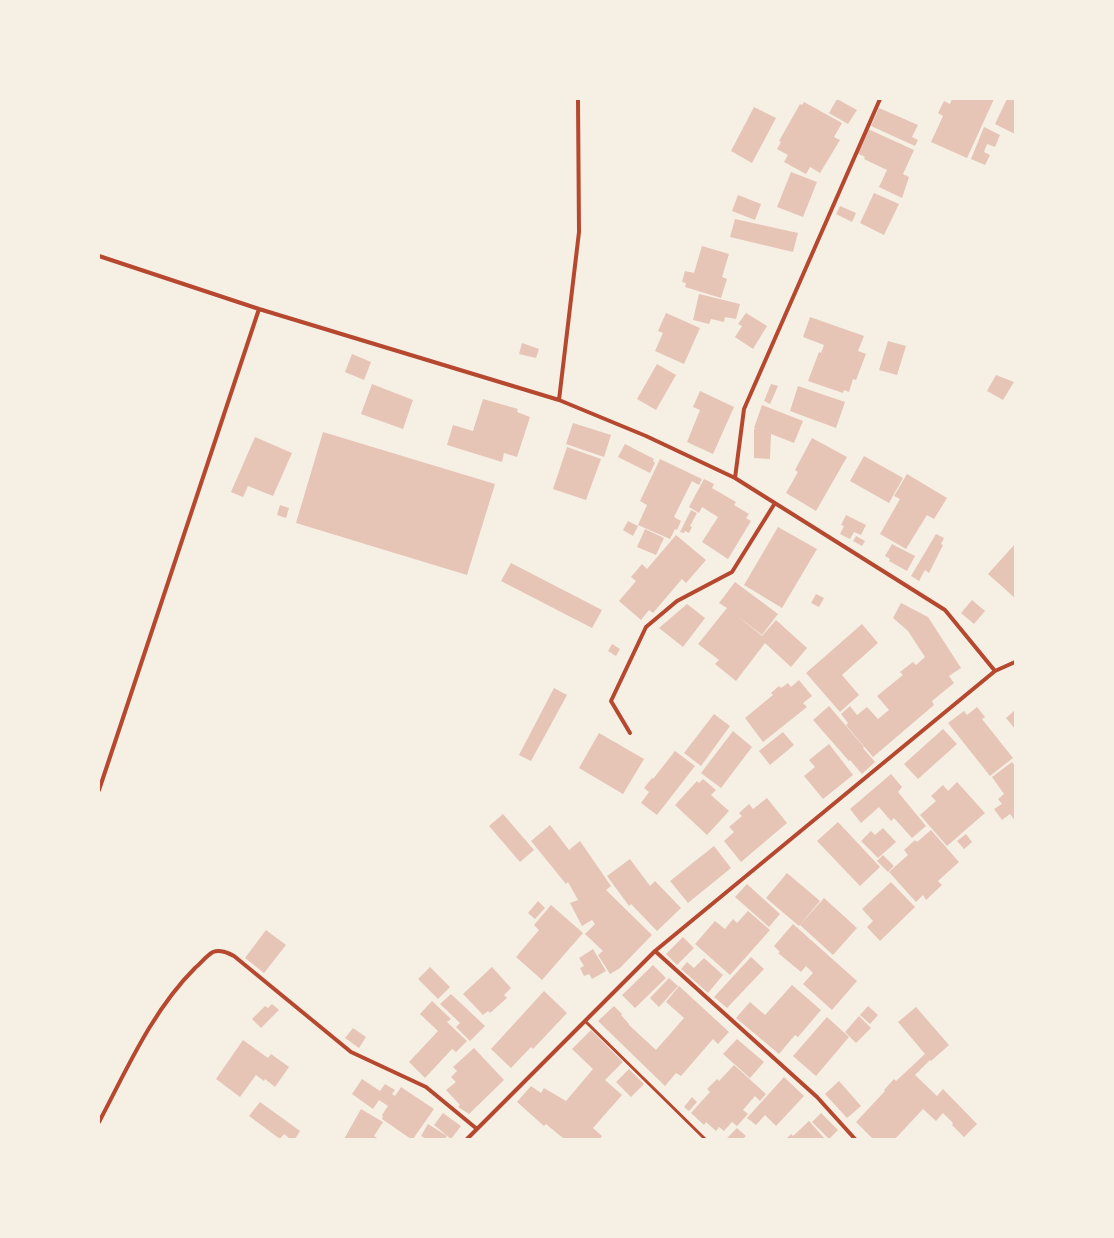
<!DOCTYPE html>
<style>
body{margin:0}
#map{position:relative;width:1114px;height:1238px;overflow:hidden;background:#f6efe4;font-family:Figtree,sans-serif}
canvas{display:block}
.frame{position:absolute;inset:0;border:100px solid #f6efe4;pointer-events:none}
</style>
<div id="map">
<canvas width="1114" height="1238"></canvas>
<div class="frame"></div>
</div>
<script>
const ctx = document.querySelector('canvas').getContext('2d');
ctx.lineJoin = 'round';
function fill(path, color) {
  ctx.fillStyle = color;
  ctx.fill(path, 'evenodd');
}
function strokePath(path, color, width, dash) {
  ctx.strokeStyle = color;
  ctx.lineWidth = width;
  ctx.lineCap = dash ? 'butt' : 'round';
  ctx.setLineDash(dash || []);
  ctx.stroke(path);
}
const building = new Path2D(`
 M837,99L857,110L848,124L829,113Z
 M952,99H994L967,158L931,142L943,116L938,113L944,101L950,104Z
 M1007,99H1015V134L995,124Z
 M804,102L842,123L834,137L840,140L820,173L810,167L806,174L784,162L788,155L777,149L781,142L779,141L800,104L802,105Z
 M754,107L776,118L752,163L731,151Z
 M879,108L918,125L912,137L918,140L915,146L871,126Z
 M984,127L1000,135L995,147L987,144L984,152L990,155L985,165L971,159Z
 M868,129L914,150L903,174L909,177L902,198L879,187L887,170L864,159L865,157L857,153Z
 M791,172L817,182L803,217L777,207Z
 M874,193L899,204L884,235L860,223Z
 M738,195L761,204L755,220L732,211Z
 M840,206L856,213L852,222L836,214Z
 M735,219L798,233L793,252L730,237Z
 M702,246L729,254L722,277L727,279L721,298L685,287L686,283L682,282L685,271L694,273Z
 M699,294L740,304L736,319L725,317L724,322L711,319L709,324L693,320Z
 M666,313L700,328L684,364L655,351L663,333L658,331Z
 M746,313L767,326L753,349L735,337L742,326L738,324Z
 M810,317L864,336L858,351L866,354L856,380L853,379L849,392L844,390L843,393L808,381L819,352L821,353L824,345L803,337Z
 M888,341L906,346L897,375L879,370Z
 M522,343L539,349L536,358L519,354Z
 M352,354L371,362L364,380L345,372Z
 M657,364L676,375L656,410L637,399Z
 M996,375L1014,382L1003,400L987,391Z
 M372,384L413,400L403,429L361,414Z
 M771,384L778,386L770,404L764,401Z
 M798,386L845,402L836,428L790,411Z
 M700,391L734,407L713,454L687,442L700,410L693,407Z
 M483,399L518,409L517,412L530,417L517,457L504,453L502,462L447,445L453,425L473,431Z
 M762,405L803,421L794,443L771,434L770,459L754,458V429H756L754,428Z
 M573,423L611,435L604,457L566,444Z
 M323,432L495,484L467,575L296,523Z
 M255,437L292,453L273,496L248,486L243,497L231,492Z
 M812,438L847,457L816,511L786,493L798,472L795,470Z
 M625,444L654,459L653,461L655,463L650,473L618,457Z
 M567,447L601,459L586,500L553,489Z
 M864,456L903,478L889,503L850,481Z
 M660,459L702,479L699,485L692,481L674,517L681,521L677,530L675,529L670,539L638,525L647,505L640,501Z
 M907,474L947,498L934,519L927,515L906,549L880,534L900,499L894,496Z
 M704,479L714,484L712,488L736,502L734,505L749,514L746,518L751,521L728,559L702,542L718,517L702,507L699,513L689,507Z
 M280,505L289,508L286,518L277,515Z
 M691,510L697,513L690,526L692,527L689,533L685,531L684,533L680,532Z
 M846,515L866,525L861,535L854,532L850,539L840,534L844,526L841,525Z
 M628,521L638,526L633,536L623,530Z
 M778,527L817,549L782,608L744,585Z
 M645,529L664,538L656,555L637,547Z
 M936,534L944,538L941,544L943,545L929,573L925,570L919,581L911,576Z
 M676,535L706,560L686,583L682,579L653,613L649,610L641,620L619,601L636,581L631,577L642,564L647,569Z
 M856,536L865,541L862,546L853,541Z
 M892,544L915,556L907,571L889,561L890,559L885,556Z
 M1015,544V598L988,574Z
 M511,563L602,610L592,628L501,581Z
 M735,582L778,614L762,635L736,615L762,636L776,620L807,648L791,667L765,643L736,681L715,664L719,660L698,644L727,608L719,603Z
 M816,594L824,598L819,607L811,603Z
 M972,600L985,611L974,624L961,613Z
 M901,603L928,617L961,668L949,676L954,683L932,701L934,705L873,757L846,725L848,723L841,714L850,706L857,715L867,707L878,719L889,710L877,696L903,675L900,672L913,662L916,665L925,657L908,631L893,618Z
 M687,604L705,618L683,647L659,628Z
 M862,624L878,643L842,675L859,695L840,712L806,673Z
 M612,644L620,649L616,656L608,651Z
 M799,680L812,696L803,703L807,707L763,742L745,718L773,695L771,693L779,686L781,688L788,683L791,687Z
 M554,688L567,695L531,761L519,755Z
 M829,706L864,747L863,748L875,762L862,774L850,760L849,761L813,720Z
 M977,707L985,717L982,719L1013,758L990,776L948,723L964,711L967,715Z
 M1015,710V729L1006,718Z
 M714,714L730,726L701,766L684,753Z
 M943,729L957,744L918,779L904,764Z
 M733,731L752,747L721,788L701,773Z
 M783,732L794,745L770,765L759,751Z
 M599,733L644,759L623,794L579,768Z
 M829,744L853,775L823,799L804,776L815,767L809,760Z
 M675,751L695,766L657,815L641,803L649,792L644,788L652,778L653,779Z
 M1012,762L1015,766V821L1010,814L1002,820L994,809L1002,804L998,799L1004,794L992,777Z
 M891,774L902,787L898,792L926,826L912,838L894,818L891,821L879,807L861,823L850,809Z
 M703,779L716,790L711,795L729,811L707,835L675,805L697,781L699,783Z
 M957,782L985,813L947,846L920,815L936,801L931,796L943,785L948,791Z
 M767,798L787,823L741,862L724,841L734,832L729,827L742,816L739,813L749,804L753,809Z
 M503,814L534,850L520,862L489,826Z
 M838,822L880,867L860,886L817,841Z
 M550,825L569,850L580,841L611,886L606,890L652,935L620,968L610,974L598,955L603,951L585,934L595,924L592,920L582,926L570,903L578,900L568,882L566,884L531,841Z
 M883,828L896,842L878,858L861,841L871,831L875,835Z
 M931,830L959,862L938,881L942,885L926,900L923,895L916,902L889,872L908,855L904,850L915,840L917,842Z
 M966,834L972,842L964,849L957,841Z
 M714,846L731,868L688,903L670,881Z
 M883,855L894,866L888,872L877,861Z
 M630,859L650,886L655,881L681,908L657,931L631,904L629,906L607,876Z
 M787,873L820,901L799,926L766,898Z
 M891,882L915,907L880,941L867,927L873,921L862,909Z
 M747,884L780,914L769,927L735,897Z
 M824,898L857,928L833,955L800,925Z
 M538,901L545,908L535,919L528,913Z
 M551,905L583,933L542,980L516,957L539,930L534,925Z
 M748,911L770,930L730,975L695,944L715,921L725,929L733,919L737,923Z
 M793,924L857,981L832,1010L803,984L813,973L806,966L801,972L778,953L780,952L774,946Z
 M266,930L286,945L264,973L245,958Z
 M683,937L694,948L677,965L666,954Z
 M593,949L606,971L592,979L589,974L584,976L580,968L584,966L579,958Z
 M751,957L764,969L727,1008L714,997Z
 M704,958L723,975L708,993L681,969L687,962L694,968Z
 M653,965L666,978L635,1008L622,995Z
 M430,967L450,987L438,999L418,979Z
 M492,967L511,988L504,995L507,998L490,1013L488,1011L483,1015L463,994Z
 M669,978L678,986L659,1007L650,998Z
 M792,985L821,1010L798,1037L795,1035L779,1054L736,1018L750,1002L765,1015Z
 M679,986L729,1032L718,1044L713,1039L681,1076L676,1073L665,1086L598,1021L614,1006L622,1014L621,1015L629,1024V1025L656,1050L684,1018L666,1002Z
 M544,991L567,1013L533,1049L531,1047L511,1068L491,1049Z
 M451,994L485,1026L470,1041L456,1027L460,1023L440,1004Z
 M432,1001L451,1019L447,1022L467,1041L456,1052L452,1049L425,1078L409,1062L438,1031L420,1014Z
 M272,1004L279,1010L261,1028L252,1019L265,1006L268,1008Z
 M868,1006L878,1015L870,1024L860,1015Z
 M916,1007L949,1045L931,1061L930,1060L915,1075L937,1096L943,1089L977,1124L964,1137L952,1125L953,1123L943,1113L936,1121L923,1109L895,1139H873L856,1122L885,1091L884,1090L894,1079L896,1081L925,1054L898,1022Z
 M859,1016L871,1028L856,1043L845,1032Z
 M827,1017L849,1037L816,1076L793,1056Z
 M353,1028L366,1037L359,1048L345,1038Z
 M591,1030L623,1062L605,1080L622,1095L593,1128L602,1136L600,1139H564L546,1124L544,1126L517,1102L531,1086L541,1093L544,1088L566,1101L593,1069L572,1049Z
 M737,1039L764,1062L750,1078L723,1054Z
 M243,1040L268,1058L271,1054L289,1067L275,1087L265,1079L264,1081L256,1075L240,1097L216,1079Z
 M474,1048L504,1080L469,1114L458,1107L460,1105L446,1090L456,1082L451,1077L457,1071L453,1067Z
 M734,1065L766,1094L760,1101L755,1096L743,1110L748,1114L737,1126L732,1122L724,1131L719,1127L716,1131L706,1122L704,1125L691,1113L710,1092L707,1089L717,1079L719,1081Z
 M629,1069L644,1084L631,1097L616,1082Z
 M784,1077L804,1096L776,1126L765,1115L756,1125L747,1118Z
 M362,1079L380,1091L385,1084L395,1090L392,1094L395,1096L401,1087L434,1109L413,1139H411L382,1119L383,1116L382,1115L388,1106L379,1100L373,1109L352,1094Z
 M839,1081L861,1106L847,1118L825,1094Z
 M692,1097L697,1102L689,1111L684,1107Z
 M260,1102L300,1131L295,1139H290L284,1134L280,1139L249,1116Z
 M361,1109L383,1122L374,1136L379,1139H344Z
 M443,1113L461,1126L451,1139L434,1125Z
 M821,1113L838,1130L829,1139L812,1122Z
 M809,1121L825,1139H786L791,1134L793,1136Z
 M428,1124L447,1136L445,1139H426L421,1136Z
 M737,1128L746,1136L743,1139H726Z`);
const service = new Path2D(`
 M585,1021L705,1139`);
const minor = new Path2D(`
 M99,256L259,309L559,400L646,436L735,478L945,610L995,671
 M559,400L579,232L578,99
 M735,478L744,409L880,99
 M630,733L611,701L646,627L677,601L732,572L775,503
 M99,790L259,309
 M655,951L817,1097L855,1139
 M99,1122C127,1069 152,1011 195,968C201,963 206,956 213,952C220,949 228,953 234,956L351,1052L426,1087L477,1129
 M467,1139L655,951L995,671L1015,662`);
fill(building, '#e6c5b7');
strokePath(service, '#b5482f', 3);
strokePath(minor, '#b5482f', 4);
</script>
